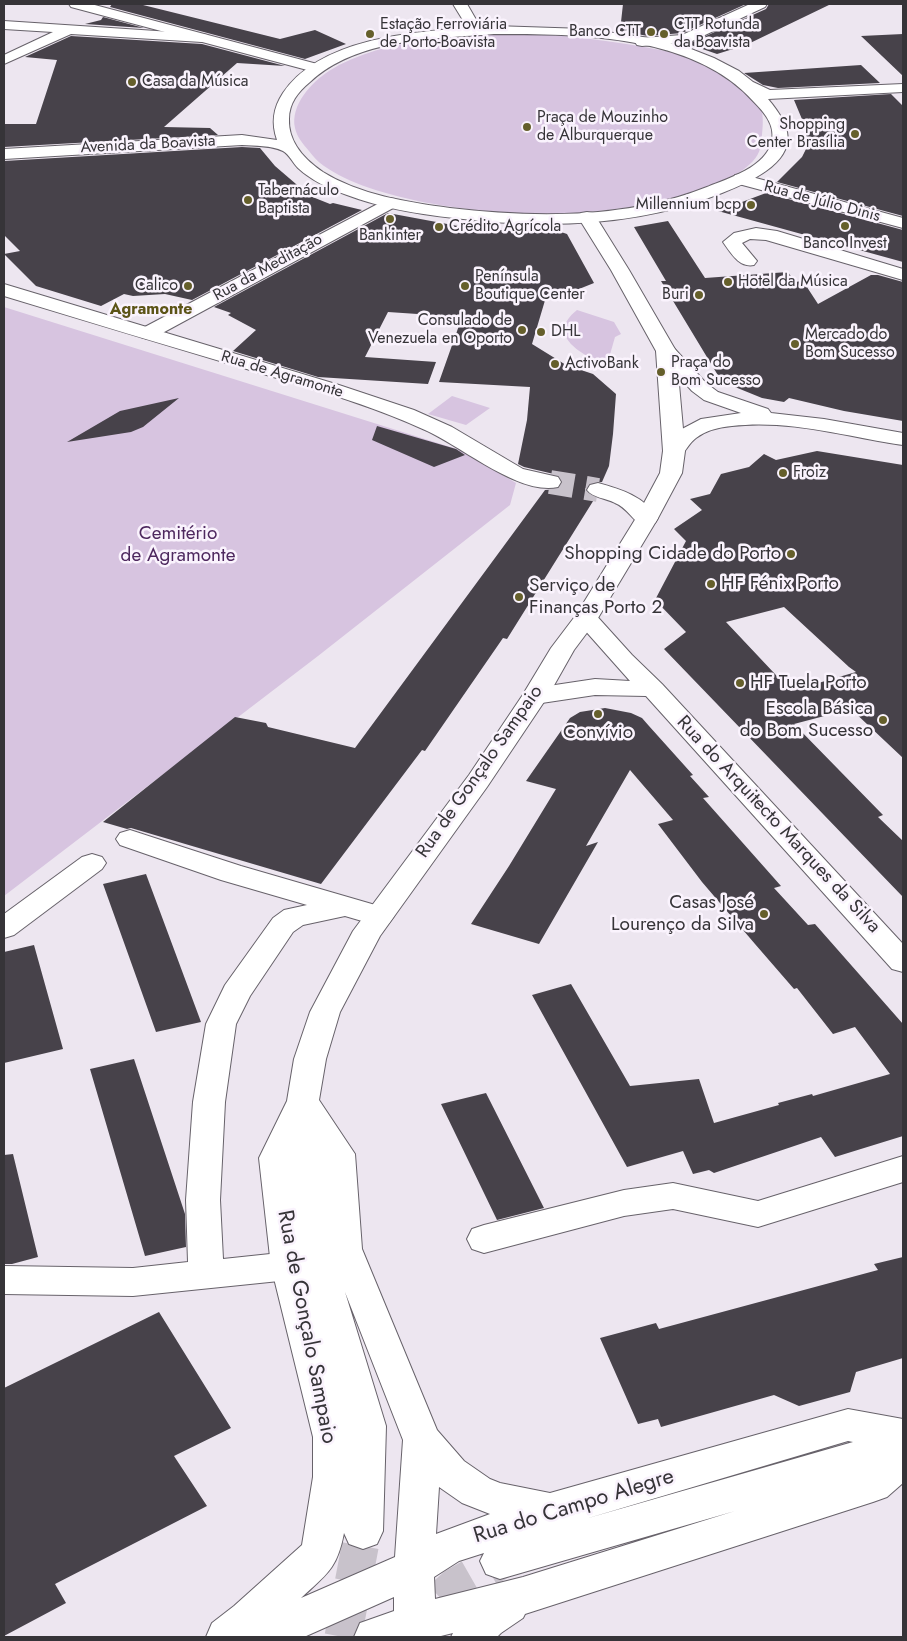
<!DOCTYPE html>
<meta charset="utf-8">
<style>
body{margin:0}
#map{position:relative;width:907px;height:1641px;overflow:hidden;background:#ede6f0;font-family:Jost,sans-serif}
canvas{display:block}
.frame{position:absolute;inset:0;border:5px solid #363438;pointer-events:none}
</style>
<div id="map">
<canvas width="907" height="1641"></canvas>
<div class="frame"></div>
</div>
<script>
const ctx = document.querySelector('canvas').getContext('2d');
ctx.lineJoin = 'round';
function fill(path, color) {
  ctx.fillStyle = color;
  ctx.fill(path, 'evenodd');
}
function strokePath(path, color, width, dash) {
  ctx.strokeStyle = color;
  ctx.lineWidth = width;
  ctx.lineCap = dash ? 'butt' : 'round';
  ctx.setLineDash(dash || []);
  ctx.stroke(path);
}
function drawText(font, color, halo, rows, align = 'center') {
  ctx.font = font + ' Jost,sans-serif';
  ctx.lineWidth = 5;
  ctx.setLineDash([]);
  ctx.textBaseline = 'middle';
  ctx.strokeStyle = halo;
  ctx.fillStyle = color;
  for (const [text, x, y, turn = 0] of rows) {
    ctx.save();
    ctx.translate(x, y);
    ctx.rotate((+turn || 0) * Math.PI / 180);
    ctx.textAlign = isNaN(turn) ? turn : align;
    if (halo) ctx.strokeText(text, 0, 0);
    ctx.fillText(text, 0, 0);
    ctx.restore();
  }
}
const green = new Path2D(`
 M536,34C583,37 629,43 675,53C691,57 707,60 721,69C731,75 740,87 749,95C752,98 758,102 760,106C765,115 762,134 761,144C759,165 732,177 714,185C670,203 624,209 577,213C510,218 379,205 324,166C318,162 313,156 309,151C303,144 297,137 295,128C290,105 312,82 329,71C384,36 473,35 536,34Z
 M4,307L460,450L516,483L510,505L318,656L4,896Z
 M577,310L614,322L621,334L615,337L607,365C584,356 544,336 577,310Z
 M452,396L490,408L466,425L428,414Z`);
const building = new Path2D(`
 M112,4H139L280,39L315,30L346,44L305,59L110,7Z
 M623,4H746L682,33L648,36L620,31Z
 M769,4H831L746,45L717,54L688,44L766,9Z
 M103,17L144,28L85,24L101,20Z
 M903,34V76L861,36Z
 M71,36L202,44L285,66L237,63L164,127L210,128L218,135L4,147V124H36L57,60L25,57Z
 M861,65L880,83L778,88L763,85L744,73Z
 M891,94L903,106V216L777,182L802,157L808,145L804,124L794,100Z
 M242,147L260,148L275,166L310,196L330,204L333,203L362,210L192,300L165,294L133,296L124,294L101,306L36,286L4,254L20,251L4,235V161Z
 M766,193L903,230V262L718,211Z
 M388,213L458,226L510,231H558L567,234L594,283L569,293L546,297L532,344L566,365L593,374L616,394L613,434L609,466L602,482L590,483L585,489L588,494L595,498L507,639L503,638L425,751L422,750L321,884L131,828L127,829L103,822L235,717L266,723L268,727L355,748L545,490L558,489L563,483L558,475L524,467L518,464L527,420L530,387L439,382L462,317L388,312L365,357L436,362L428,384L318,377L233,351L256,330L228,315L231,313L214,307Z
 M668,221L705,278L788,272L795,282L803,281L818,304L871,275H878L903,282V421L844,411L789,398L784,402L762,398L735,387L719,377L661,281H666L634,227Z
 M179,398L143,427L131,432L67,442L120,411Z
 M377,426L456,449L465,455L434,467L372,440Z
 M817,451L903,465V758L851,709L794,724L883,815L878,817L903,841V897L664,649L686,632L655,600L686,541L674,529L702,510L690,499L710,494L721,474L749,467L764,454L776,460ZM784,607L849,667L856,672L791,691L726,622Z
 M605,708L631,713L642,718L649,726L693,775L690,776L709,797L703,798L781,886L774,888L808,925L815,924L903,1024V1136L835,1157L821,1137L714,1173L709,1170L693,1174L683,1151L627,1167L532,995L571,984L630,1086L699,1079L714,1123L779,1105L778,1103L812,1094L813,1096L890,1074L855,1027L833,1034L797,988L794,989L755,944L702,882L658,824L673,820L630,770L586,846L598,842L539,944L471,924L509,866L556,789L526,781L570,718L580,712Z
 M146,874L201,1022L156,1032L103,884Z
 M34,945L63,1049L4,1063V952Z
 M134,1059L185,1214L186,1247L145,1256L90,1069Z
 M486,1093L544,1208L497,1220L441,1104Z
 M13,1154L38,1257L12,1264H4V1155Z
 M903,1257V1358L856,1372L850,1392L799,1406L774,1395L661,1427L658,1419L638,1424L600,1338L656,1323L659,1329L878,1270L874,1264Z
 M159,1312L231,1428L174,1456L207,1506L55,1584L66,1603L4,1636V1388Z`);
const tertiaryTunnel = new Path2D(`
 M550,482L598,490`);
const secondaryTunnel = new Path2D(`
 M343,1637L363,1531
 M400,1637L456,1586L500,1561`);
const minor = new Path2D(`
 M4,21L202,34L207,35L209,38L207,41L202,42L71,34L4,64V55L53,32L4,29Z
 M389,198L395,199L397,203L395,207L155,337L148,339L141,337L138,333L141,329Z
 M756,228L777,231L903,269V280L766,240L750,239L742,243L757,261L754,265C739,268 731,253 723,242L734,233Z
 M586,611L594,613L632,655L662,684L903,944V972L892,969L646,696L595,695L535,704L526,701L522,696L526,691L535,688L595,679L630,681L574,618L578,613Z
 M130,830L241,866L389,909L394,916L389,923L379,926L345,916L303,925L293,932L250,996L236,1024L225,1102L220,1200L223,1259L289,1252L301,1256L307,1266L301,1276L289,1280L133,1296L4,1294V1266L133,1268L188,1262L186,1200L193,1102L206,1024L225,985L273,918L284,910L307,905L221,880L120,845L116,839L120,833Z
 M92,854L102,857L106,863L102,869L14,935L4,938V914L82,857Z
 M903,1156V1182L758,1227L673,1209L624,1216L484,1253L472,1249L467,1239L472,1229L484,1225L624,1190L673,1183L758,1201Z`);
const tertiary = new Path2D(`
 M750,4H767L765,7L690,42L642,46L637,45L635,42L637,39L642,38L682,35Z
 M4,284L339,385L414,410L452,427L523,469L558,477L561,482L558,487C519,496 460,445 425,430C369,404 309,388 250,370C168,346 86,321 4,296Z
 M666,345L673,347L706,383L718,392L768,409L771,413L824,419L903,433V445C848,437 789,419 732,426C720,427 706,430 696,438C684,447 686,460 667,455L663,451L682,429L701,419L741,413L704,400L692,391L656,351L659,347Z
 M598,483C623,490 643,496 658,518L655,523C650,524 644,526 639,523C631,518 627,508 615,503C606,498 593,498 587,490L590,485Z`);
const secondary = new Path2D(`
 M69,4H91L321,65L323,68L321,71H311L71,7Z
 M453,4H467L478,23L499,27L501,30L494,34L469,30Z
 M741,174L903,218V228L735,183L733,179L735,175Z
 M587,212L593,213L596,217L629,270L676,351L685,451L682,473L658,518L598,618L574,650L548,696L487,787L380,936L340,1012L326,1059L319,1100L355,1154L362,1249L437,1430L464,1461L490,1479L500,1483L550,1493L848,1409L903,1419V1483L887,1497L873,1502L525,1614L523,1618L501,1633L497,1637H451L453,1633L437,1637H354L360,1623L394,1611V1597L304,1637H206L212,1623L234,1606L302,1545L313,1477V1437L271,1266L259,1158L287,1101L294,1059L310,1012L353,931L469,775L522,696L551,648L576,615L636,518L660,473L663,451L656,351L611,270L578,217L581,213ZM345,1292L403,1440L395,1557L301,1598C327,1574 337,1569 344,1533L349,1544L363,1549L377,1544L383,1531L386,1426ZM848,1441L853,1442L585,1519ZM439,1487L462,1503L490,1514L436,1534ZM735,1511L523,1577L435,1599L434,1577L459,1561L484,1553L480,1561L486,1574L500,1579Z`);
const primary = new Path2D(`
 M494,26L585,29L650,38L686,47L714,58L739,71L753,82L770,90L903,84V92L768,99C791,126 798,148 766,171C752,181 737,187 722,193C637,227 543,229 454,218C418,214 381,208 347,195C330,189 312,181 298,168C293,163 289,154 283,151C271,145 255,146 242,145L4,159V149L242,135L277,140C271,123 273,108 283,93C324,33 429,31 494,26ZM494,34C578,34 694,34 754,102C764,112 775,125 772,140C767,167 729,178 707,187C627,219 535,218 450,208C407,202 360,195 323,172C305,160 288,142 289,119C289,103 298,92 310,82C357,38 434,39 494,34Z`);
const markers = [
 [651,32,5,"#655f2b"],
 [370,34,5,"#655f2b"],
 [664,34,5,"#655f2b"],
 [132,82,5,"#655f2b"],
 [527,127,5,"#655f2b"],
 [855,134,5,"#655f2b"],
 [248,200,5,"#655f2b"],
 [751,205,5,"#655f2b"],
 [390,219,5,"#655f2b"],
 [845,226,5,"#655f2b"],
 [439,227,5,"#655f2b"],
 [728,282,5,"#655f2b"],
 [188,286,5,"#655f2b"],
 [465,286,5,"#655f2b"],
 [699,295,5,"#655f2b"],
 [522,330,5,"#655f2b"],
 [541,332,5,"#655f2b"],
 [795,344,5,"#655f2b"],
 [555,364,5,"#655f2b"],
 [661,372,5,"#655f2b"],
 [783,473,5,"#655f2b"],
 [791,554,5,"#655f2b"],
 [711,584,5,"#655f2b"],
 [519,597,5,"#655f2b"],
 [740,683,5,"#655f2b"],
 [598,714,5,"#655f2b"],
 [883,720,5,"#655f2b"],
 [764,914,5,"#655f2b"]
];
const farPoinames = [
 ["Estação Ferroviária",380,25],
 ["de Porto-Boavista",380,43],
 ["CTT Rotunda",674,25],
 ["da Boavista",674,43],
 ["Banco CTT",641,32,"right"],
 ["Casa da Música",142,82],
 ["Praça de Mouzinho",537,118],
 ["de Alburquerque",537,136],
 ["Shopping",845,125,"right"],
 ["Center Brasília",845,143,"right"],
 ["Tabernáculo",258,191],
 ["Baptista",258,209],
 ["Millennium bcp",741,205,"right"],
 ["Crédito Agrícola",449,227],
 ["Bankinter",390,236,"center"],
 ["Banco Invest",845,244,"center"],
 ["Península",475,277],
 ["Boutique Center",475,295],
 ["Hotel da Música",738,282],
 ["Calico",178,286,"right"],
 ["Buri",689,295,"right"],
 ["Consulado de",512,321,"right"],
 ["Venezuela en Oporto",512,339,"right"],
 ["DHL",551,332],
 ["Mercado do",805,335],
 ["Bom Sucesso",805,353],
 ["Praça do",671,363],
 ["Bom Sucesso",671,381],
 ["ActivoBank",565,364],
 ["Froiz",793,473]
];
const farStreetnames = [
 ["Avenida da Boavista",148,145,-3],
 ["Rua de Júlio Dinis",822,202,15],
 ["Rua da Meditação",268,268,-29],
 ["Rua de Agramonte",282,375,17]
];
const farNeighbourhoodnames = [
 ["Agramonte",151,310]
];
const parkNames = [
 ["Cemitério",178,534],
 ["de Agramonte",178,556]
];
const poiNames = [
 ["Shopping Cidade do Porto",781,554],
 ["HF Fénix Porto",721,584,"left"],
 ["Serviço de",529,586,"left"],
 ["Finanças Porto 2",529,608,"left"],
 ["HF Tuela Porto",750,683,"left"],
 ["Escola Básica",873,709],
 ["do Bom Sucesso",873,731],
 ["Convívio",598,733,"center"],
 ["Casas José",754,903],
 ["Lourenço da Silva",754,925]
];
const streetNames = [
 ["Rua de Gonçalo Sampaio",480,772,-55],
 ["Rua do Arquitecto Marques da Silva",778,825,47]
];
const nearStreetnames = [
 ["Rua de Gonçalo Sampaio",306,1327,79],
 ["Rua do Campo Alegre",574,1507,-17]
];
fill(green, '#d7c4e0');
fill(building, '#47424a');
strokePath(tertiaryTunnel, '#c8c2cb', 24, [24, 12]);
strokePath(secondaryTunnel, '#c8c2cb', 37, [37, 19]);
strokePath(minor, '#67626a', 2);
strokePath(tertiary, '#67626a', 2);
strokePath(secondary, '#67626a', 2);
strokePath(primary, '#67626a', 2);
fill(minor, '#fff');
fill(tertiary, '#fff');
fill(secondary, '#fff');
fill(primary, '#fff');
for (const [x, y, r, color] of markers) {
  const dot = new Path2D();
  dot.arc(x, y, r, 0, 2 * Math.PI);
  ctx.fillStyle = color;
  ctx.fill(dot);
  strokePath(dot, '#faf3fd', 2);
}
drawText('16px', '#363438', '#faf3fd', farPoinames, 'left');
drawText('16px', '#363438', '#faf3fd', farStreetnames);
drawText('bold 16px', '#5c5417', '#faf3fd', farNeighbourhoodnames);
drawText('19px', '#4e285f', '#faf3fd', parkNames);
drawText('19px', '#363438', '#faf3fd', poiNames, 'right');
drawText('19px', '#363438', '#faf3fd', streetNames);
drawText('22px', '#363438', '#faf3fd', nearStreetnames);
</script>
